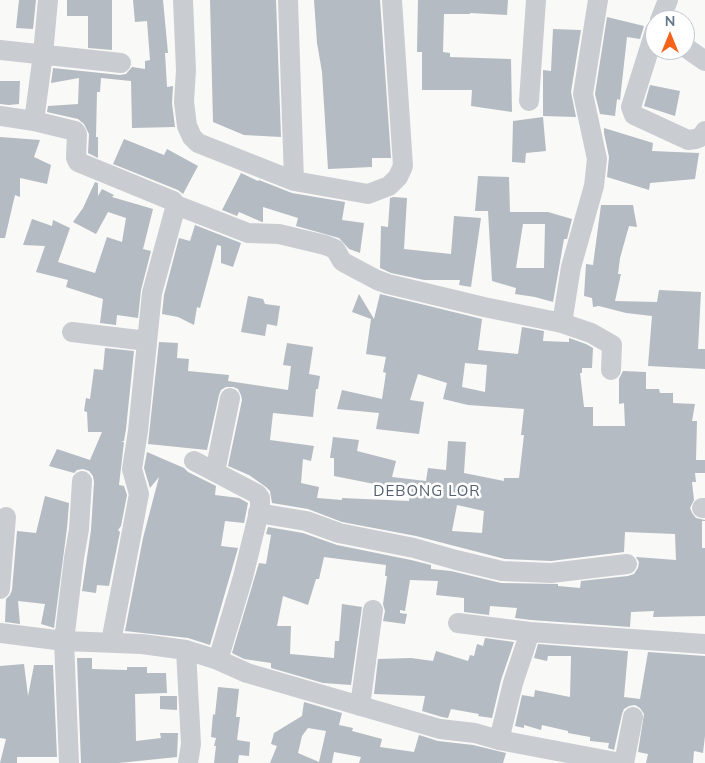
<!DOCTYPE html>
<style>
body{margin:0}
#map{position:relative;width:705px;height:763px;overflow:hidden;background:#f9f9f7;font-family:Mulish,sans-serif}
canvas{display:block}
.north{position:absolute;left:645px;top:10px;width:50px;height:50px;box-sizing:border-box;background:#fff;border:1px solid #c1c8d1;border-radius:50%;rotate:0deg;font-size:14px;font-weight:700;line-height:20px;text-align:center;color:#65768b}
.north::after{content:'';display:block;margin:auto;width:18px;height:22px;background:#f5631b;clip-path:polygon(50% 0,100% 100%,50% 72%,0 100%)}
</style>
<div id="map">
<canvas width="705" height="763"></canvas>
<div class="north">N</div>
</div>
<script>
const ctx = document.querySelector('canvas').getContext('2d');
ctx.lineJoin = 'round';
function fill(path, color) {
  ctx.fillStyle = color;
  ctx.fill(path, 'evenodd');
}
function strokePath(path, color, width, dash) {
  ctx.strokeStyle = color;
  ctx.lineWidth = width;
  ctx.lineCap = dash ? 'butt' : 'round';
  ctx.setLineDash(dash || []);
  ctx.stroke(path);
}
function drawText(font, color, halo, rows, align = 'center') {
  ctx.font = font + ' Mulish,sans-serif';
  ctx.lineWidth = 5;
  ctx.setLineDash([]);
  ctx.textBaseline = 'middle';
  ctx.strokeStyle = halo;
  ctx.fillStyle = color;
  for (const [text, x, y, turn = 0] of rows) {
    ctx.save();
    ctx.translate(x, y);
    ctx.rotate((+turn || 0) * Math.PI / 180);
    ctx.textAlign = isNaN(turn) ? turn : align;
    if (halo) ctx.strokeText(text, 0, 0);
    ctx.fillText(text, 0, 0);
    ctx.restore();
  }
}
const building = new Path2D(`
 M19,0H36L33,29L16,28Z
 M67,0H112V50L88,48V16H67Z
 M133,0H163L168,53H165L167,87L173,86L172,103L175,127L132,128L131,81L101,78L100,92H97L96,137H98V158L88,153L89,134L84,124L78,119L47,112L48,106L78,104L79,78L51,83L53,68L120,75L126,74L132,67L145,69V61L150,60L147,21L135,22Z
 M210,0H276L281,137L244,135L213,122Z
 M314,0H380L391,158H372V167L328,169L322,72L317,43Z
 M418,0H508L507,15L470,13V14H444L443,52L450,53V57L511,59L512,112L471,106L472,90H422V52H417Z
 M607,17L644,26L640,39L627,37L620,100L617,99L615,116L600,114L595,94Z
 M553,29L581,30L571,92L576,117L543,116V70L551,71Z
 M0,81H20L19,104L9,105L0,104Z
 M650,85L680,91L675,116L644,106Z
 M543,117L546,151L526,153L525,163L512,162L513,121Z
 M604,128L653,143L652,151L699,153L695,179L650,183L649,190L607,177L609,157L604,133Z
 M0,137L40,140L34,157L51,165L47,184L20,178V197L15,195L5,238H0Z
 M124,139L164,155L167,149L198,166L183,194L178,190L113,164Z
 M241,173L258,181L259,180L292,193L345,202L342,220L364,223L360,253L349,249L339,238L296,226L298,218L263,207V222H262L239,212L237,216L222,210Z
 M478,176L509,177L510,212H548L572,219L567,239H564L553,302L535,297L515,294L516,288L492,281L488,211H475ZM523,224H545L544,268H516Z
 M95,182L98,183V196L102,189L114,195L112,197L153,209L143,249L151,251L141,290L138,318L117,315L116,325L100,323L103,299L66,287L68,280L36,272L45,246L23,245L32,219L52,226L53,220L70,228L58,262L95,273L107,237L122,242L126,218L108,212L96,234L73,222L83,208Z
 M393,197L407,198L404,249L451,254L454,216L481,218L471,287L459,285L460,280H424L391,273L380,268L381,226L388,227L390,198Z
 M601,205H633L637,227L629,226L620,258L618,274H621L615,301L657,302L659,290L701,292L698,349H705V369L648,366L652,316L626,313L599,306L593,307L592,298L584,296L586,264L593,265Z
 M195,225L241,243L233,267L221,263V246L217,245L200,308L197,307L194,325L178,317L162,314L164,295L179,238L190,241Z
 M359,294L374,319L380,294L482,319L478,350L518,354L522,327L544,331L543,341L569,342V338L586,344L593,348L592,368H582V373H580L584,407H593V426H625L624,403L619,404V379L623,371L646,372V389H659L660,393H673V403L695,404L692,421H697L696,460H705V473H695L696,482H692L694,500L690,508L692,513L696,518L705,520V521H702V548H705V616L653,617L654,611L631,612L630,627L531,620L515,618L517,608L490,606L489,615L464,612V598L436,595L438,581L410,580L405,611L400,610V613L407,614L405,624L383,621L385,611L383,604L387,576H385L386,565L324,557L319,579H316L308,605L283,596L277,626H291L290,654L334,658L335,641H339L342,604L362,607L351,685L323,683L271,668V663L244,659L232,653L259,563L266,564L271,535L266,534L268,527L303,533L337,545L411,560L431,565V569L451,571L501,583L558,584V586L580,588L581,581L628,576L634,574L638,568L639,562L636,557L676,560L675,534L625,532L624,552L551,561L505,559L416,536L342,522L308,509L272,503L270,491L266,487L249,475L228,466L242,400L241,395L238,389L233,387H226L221,390L219,395L207,450L148,444L159,342L178,343L177,358L189,359L188,371L229,375L228,381L288,390L291,366L283,365L287,343L313,347L309,374L320,376L318,389H316L313,417L273,413L270,440L314,446L311,461L303,459L301,483L319,487L317,498L342,500V498L409,501L410,491L334,476V458H330L333,437L359,440L357,451L396,461L392,477L426,481L428,468L446,470L448,441L466,442L464,473L504,481V478H519L524,435H521L524,409L468,405L443,399L447,383L418,374L410,400L424,402L419,434L376,429L379,413L337,409L342,390L382,399L386,373L383,372L386,357L366,354L371,319L352,312ZM465,363L487,365L485,392L462,387ZM457,505L484,511L482,533L452,531Z
 M248,296L263,299L265,304L280,306L277,326L267,324L265,336L241,332Z
 M105,348L134,351L126,429L124,441H121L124,442L119,485L124,486L127,495L121,526L118,530L120,532L109,586L97,585L96,593L82,591L91,530L94,482L93,476L89,471L83,469L77,470L74,473L49,466L57,449L90,460L102,432H88L87,412L84,411L86,398L90,399L94,369L103,370Z
 M147,452L184,468L188,472L216,486L215,495L239,498L248,503L244,523L225,521L221,546L238,548L210,645L188,638L125,631L143,538L159,477L150,488L144,468Z
 M45,496L69,503L67,528L54,628L41,624L45,604L18,601L20,624L5,622L6,599L10,595L12,590L17,531L36,533Z
 M485,638L514,642L501,680L492,718L478,716L479,714L451,709L448,718L442,717L422,711L425,696L374,694L378,659L411,658L433,661L436,651L468,661L470,655L474,656L477,644L483,646Z
 M538,644L628,651L624,697L640,699L648,652L705,656V736L703,753L694,751L693,763H646L648,754L638,752L644,714L640,708L635,705L629,706L624,709L622,714L614,750L608,748L609,743L590,741V737L568,733V731L542,725L541,730L524,725V728L515,726L522,695L534,697L535,690L570,697L571,656H548L547,661L534,658Z
 M77,658H92V669L127,670V667H147V673H166L167,693L135,694L136,741L161,738L160,733H178L177,757L119,763H81Z
 M24,664L28,696L34,665H53L57,757H17V763H0L6,739L0,738V666Z
 M218,687L239,689L236,717H240L237,740L250,742L249,756L239,755L238,763H214L216,746H214L216,738L211,737L213,714L215,715Z
 M160,696H177V710L160,709Z
 M304,702L342,713L339,725L353,728L352,731L382,739L380,747L414,752L419,735L438,741L473,745L506,753L503,763H359L361,757L334,752L332,763H270L277,746L271,744L274,733L302,716ZM308,728L326,731L319,762L298,753L302,736Z`);
const minor = new Path2D(`
 M183,0L186,70L184,102L187,126L192,137L198,143L294,181L368,194L389,186L398,177L403,166L392,0
 M288,0L294,181
 M660,20L668,0
 M655,31L631,107L634,115L688,140C696,139 701,139 705,131
 M685,47L705,61
 M0,50L121,63
 M529,101L536,0
 M0,116L34,121L75,131L77,134L76,158L78,162L173,201L176,205L152,293L138,431L132,469L139,494L111,642
 M34,121L43,54L48,0
 M176,205L248,233L279,234L325,245L335,249L342,261L345,263L377,280L388,284L484,307L562,323L571,267L594,186L597,159L583,94L598,0
 M562,323L591,333L612,345L611,370
 M72,332L147,341
 M194,461L257,494L260,498V508L243,577L218,660
 M215,472L230,398
 M702,508H705
 M258,513L306,521L339,533L414,548L456,560L502,571L551,573L627,564
 M0,589L6,517
 M458,623L530,632L705,644
 M0,633L64,641L142,644L186,650L218,660L247,673L440,729L475,733L499,740L621,763
 M186,650L191,744L188,763
 M360,706L373,610
 M499,740L513,683L530,632
 M69,763L64,641L74,558L79,529L82,481
 M624,763L633,717`);
const quarterNames = [
 ["DEBONG LOR",427,491]
];
fill(building, '#b4bbc2');
strokePath(minor, '#c9ccd1', 20);
ctx.letterSpacing = '1px';
drawText('15px', '#54606f', '#fff', quarterNames);
ctx.letterSpacing = '0px';
</script>
